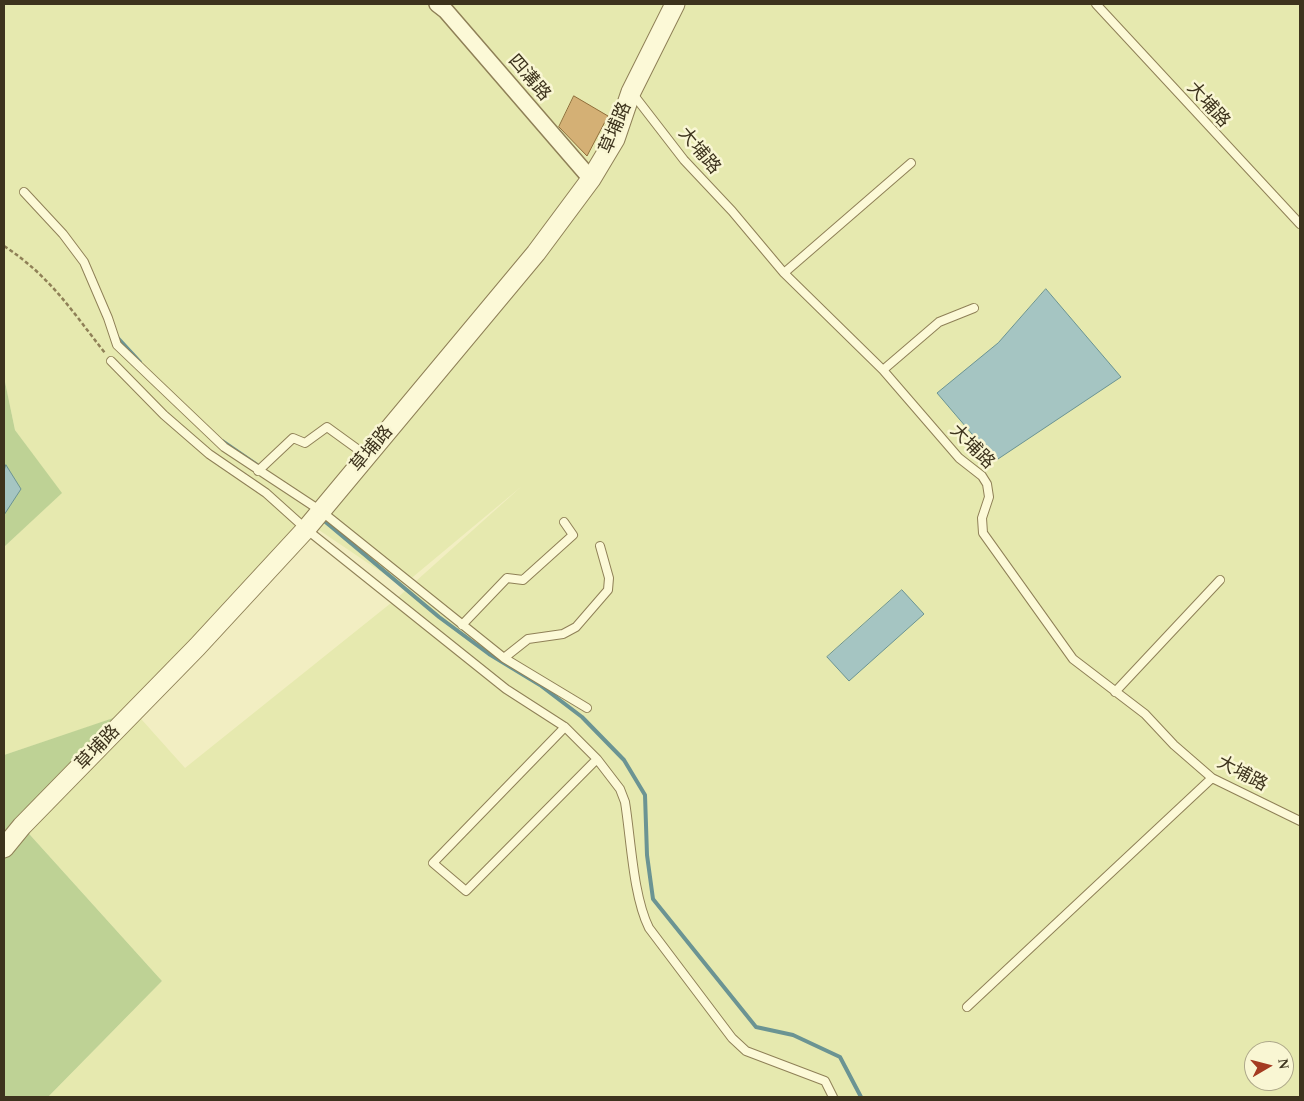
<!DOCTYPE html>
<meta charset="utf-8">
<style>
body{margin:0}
#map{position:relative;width:1304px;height:1101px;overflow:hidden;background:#f2eec2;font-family:"Times New Roman",serif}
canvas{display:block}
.frame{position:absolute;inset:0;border:5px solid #3d331d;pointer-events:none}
.north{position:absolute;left:1244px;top:1041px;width:50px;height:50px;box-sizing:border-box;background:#f9f6d3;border:1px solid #aea88a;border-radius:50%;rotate:82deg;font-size:14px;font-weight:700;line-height:20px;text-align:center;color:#3d331d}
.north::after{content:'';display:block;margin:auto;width:18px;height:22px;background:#a43b21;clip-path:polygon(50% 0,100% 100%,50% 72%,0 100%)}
</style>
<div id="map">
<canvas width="1304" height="1101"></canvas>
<div class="frame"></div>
<div class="north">N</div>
</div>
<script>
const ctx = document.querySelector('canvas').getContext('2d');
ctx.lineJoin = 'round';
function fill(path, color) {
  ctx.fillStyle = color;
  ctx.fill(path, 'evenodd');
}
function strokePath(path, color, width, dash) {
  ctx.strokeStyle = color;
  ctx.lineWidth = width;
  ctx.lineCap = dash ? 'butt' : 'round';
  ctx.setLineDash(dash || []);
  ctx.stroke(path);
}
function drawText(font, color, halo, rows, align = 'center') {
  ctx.font = font + ' "Times New Roman","Noto Sans TC",serif';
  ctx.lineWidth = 5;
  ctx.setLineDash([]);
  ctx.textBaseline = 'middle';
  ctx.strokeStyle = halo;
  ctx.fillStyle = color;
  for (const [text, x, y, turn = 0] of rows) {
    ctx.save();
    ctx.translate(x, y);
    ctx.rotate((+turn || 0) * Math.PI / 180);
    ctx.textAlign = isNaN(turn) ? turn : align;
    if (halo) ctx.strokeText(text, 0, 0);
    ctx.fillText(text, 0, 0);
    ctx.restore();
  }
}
const farmland = new Path2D(`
 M4,4H1300V1097H48L162,981L22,826L133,712L4,755V547L61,493L15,430L4,377ZM522,486L396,599L185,768L134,711L310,524L402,586ZM1254,1051H1284V1081H1254Z`);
const green = new Path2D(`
 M4,377L15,430L62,493L4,547Z
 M134,711L22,826L162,981L48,1097H4V755Z`);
const water = new Path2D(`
 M1046,289L1121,377L995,461L937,393L998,343Z
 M6,465L21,489L4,515V471Z
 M902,590L924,614L849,681L827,657Z`);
const stream = new Path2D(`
 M116,336L140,362
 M222,441L257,465
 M322,519L439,617L489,654L540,685L582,717L624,760L645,795L647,855L653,899L756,1027L793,1035L840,1057L861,1097`);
const building = new Path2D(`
 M574,96L608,116L587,156L559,127Z`);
const path = new Path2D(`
 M4,246C51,277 71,310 105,353`);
const service = new Path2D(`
 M1096,4L1300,224
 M633,94L684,160L732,211L784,273L883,370L959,458L982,476L987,484L989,497L982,518L983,533L1073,659L1145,714L1174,745L1212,778L1300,821
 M24,192L63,234L84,262L108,318L117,345L224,447L321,511L504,658L587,708
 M784,273L911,163
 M111,361L164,415L209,454L266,493L306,529L506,689L565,727L597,759L620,789L625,802C631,839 633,896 649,928L732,1038L746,1051L825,1081L833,1097
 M883,370L939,322L974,308
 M258,471L293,438L305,443L327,427L367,456
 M462,625L507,578L523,580L573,535L564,522
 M504,658L528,639L563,634L576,627L608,590L609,578L600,546
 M1115,692L1220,580
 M565,727L433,863L466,891L597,759
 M967,1007L1212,778`);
const minor = new Path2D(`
 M437,4L446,11L591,179`);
const tertiary = new Path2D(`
 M4,848L22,826L197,647L306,529L536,253L591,179L615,139L631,92L675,4`);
const streetNames = [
 ["四溝路",529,78,49],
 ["大埔路",1208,105,48],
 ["草埔路",616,128,-67],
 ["大埔路",699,151,50],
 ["大埔路",972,447,45],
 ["草埔路",372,449,-50],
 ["草埔路",98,748,-46],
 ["大埔路",1242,774,28]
];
fill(farmland, '#e6e9af');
fill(green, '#bed295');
fill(water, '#a5c5c2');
strokePath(water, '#6b9493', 1);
strokePath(stream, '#6b9493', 4);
fill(building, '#d4b075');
strokePath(building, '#906e3a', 1);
strokePath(service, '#8f8057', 10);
strokePath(minor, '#8f8057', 18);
strokePath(tertiary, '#8f8057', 21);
strokePath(path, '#8f8057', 2.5, [4, 2.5]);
strokePath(service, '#fcf9d7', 8);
strokePath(minor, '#fcf9d7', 15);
strokePath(tertiary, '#fcf9d7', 19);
drawText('18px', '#3d331d', '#f9f6d3', streetNames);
</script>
